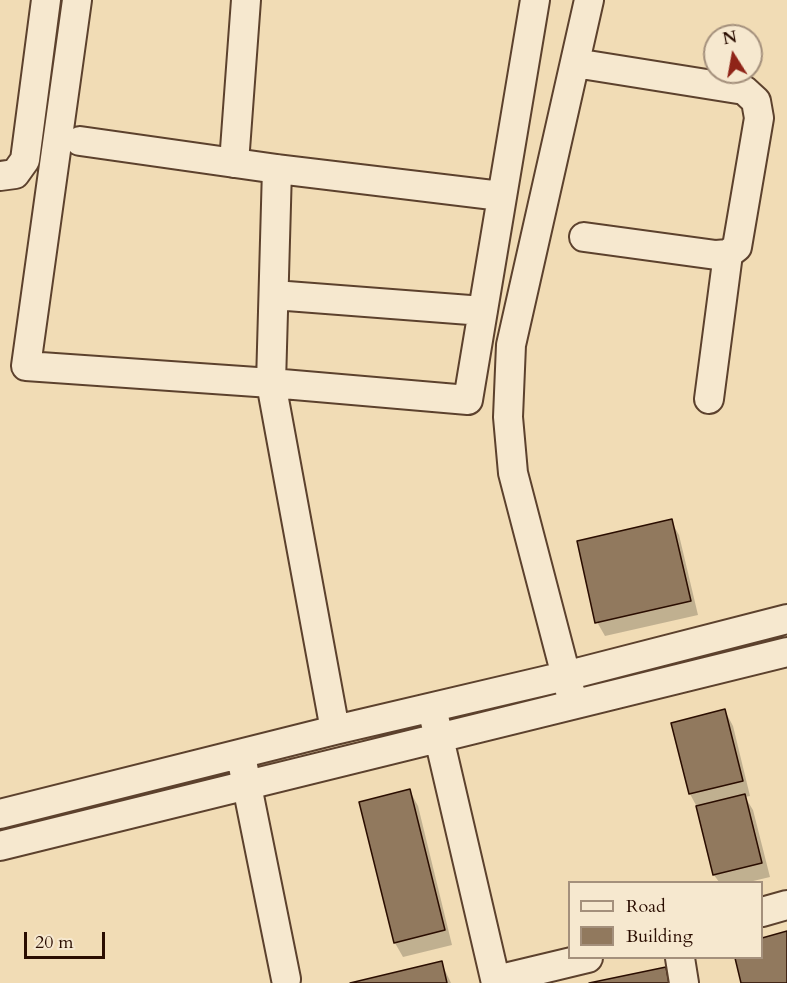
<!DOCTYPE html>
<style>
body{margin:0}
#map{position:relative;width:787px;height:983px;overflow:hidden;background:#f1dcb5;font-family:Cardo,serif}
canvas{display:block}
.legend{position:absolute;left:568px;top:881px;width:195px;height:78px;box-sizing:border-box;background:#f6e8cf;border:2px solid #a4907c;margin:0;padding:8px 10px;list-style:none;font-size:18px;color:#2a0d00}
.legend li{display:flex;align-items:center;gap:12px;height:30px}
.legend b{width:30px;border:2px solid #a4907c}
.north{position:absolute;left:703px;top:24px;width:60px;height:60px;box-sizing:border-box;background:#f6e8cf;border:2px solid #a4907c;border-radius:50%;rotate:349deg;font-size:16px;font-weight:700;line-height:24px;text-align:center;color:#2a0d00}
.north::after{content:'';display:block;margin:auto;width:21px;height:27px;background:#8f2418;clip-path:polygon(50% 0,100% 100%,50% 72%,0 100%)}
.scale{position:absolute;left:24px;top:932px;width:81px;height:27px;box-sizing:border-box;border:3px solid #2a0d00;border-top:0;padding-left:8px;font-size:18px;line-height:21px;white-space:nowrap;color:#2a0d00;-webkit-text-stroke:4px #f6e8cf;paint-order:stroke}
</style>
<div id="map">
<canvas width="787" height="983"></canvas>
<ul class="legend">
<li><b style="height:8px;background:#f6e8cf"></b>Road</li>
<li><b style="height:16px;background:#91795e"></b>Building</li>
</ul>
<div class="north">N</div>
<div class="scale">20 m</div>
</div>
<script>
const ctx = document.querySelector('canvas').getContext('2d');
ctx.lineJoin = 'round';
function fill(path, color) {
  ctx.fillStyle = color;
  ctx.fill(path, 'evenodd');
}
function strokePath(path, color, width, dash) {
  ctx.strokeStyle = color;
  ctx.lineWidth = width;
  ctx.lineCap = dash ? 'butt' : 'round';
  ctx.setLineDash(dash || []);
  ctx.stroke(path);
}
const shadow = new Path2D(`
 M671,521L679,535L698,615L605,636L597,622Z
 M725,711L733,726L750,796L745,797L753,810L770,877L749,882H719L714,875L697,807L690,794L673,724Z
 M410,791L418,806L452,945L403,957L395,943Z
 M787,933V983H743L737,958H762V939Z
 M441,962L451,983H356Z`);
const building = new Path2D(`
 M672,519L691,601L595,623L577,541Z
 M725,709L743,781L689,794L671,723Z
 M410,789L445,930L394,943L359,802Z
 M745,794L762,863L713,875L696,806Z
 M787,931V983H741L735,958H762V938Z
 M442,961L447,983H350Z
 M666,967L669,983H589Z`);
const minor = new Path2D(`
 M77,0L26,366L271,383L468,400L535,0
 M575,63L744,90L756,101L759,118L737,247L728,254L716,255L584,237
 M80,141L277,169L501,196
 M234,163L246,0
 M277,169L271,383L335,730
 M0,176L15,174L25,160L46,0
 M274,295L483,311
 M709,399L728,254
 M571,695L513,473L508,417L511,345L589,0
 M435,721L496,983
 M243,766L286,979
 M0,814L335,730L565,676L787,619
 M0,846L787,652
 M762,912L787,905
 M680,958L684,983
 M496,980L588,958`);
fill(shadow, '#0003');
fill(building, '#91795e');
strokePath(building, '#2a0d00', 1.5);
strokePath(minor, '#5c412d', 32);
strokePath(minor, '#f6e8cf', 28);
</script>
